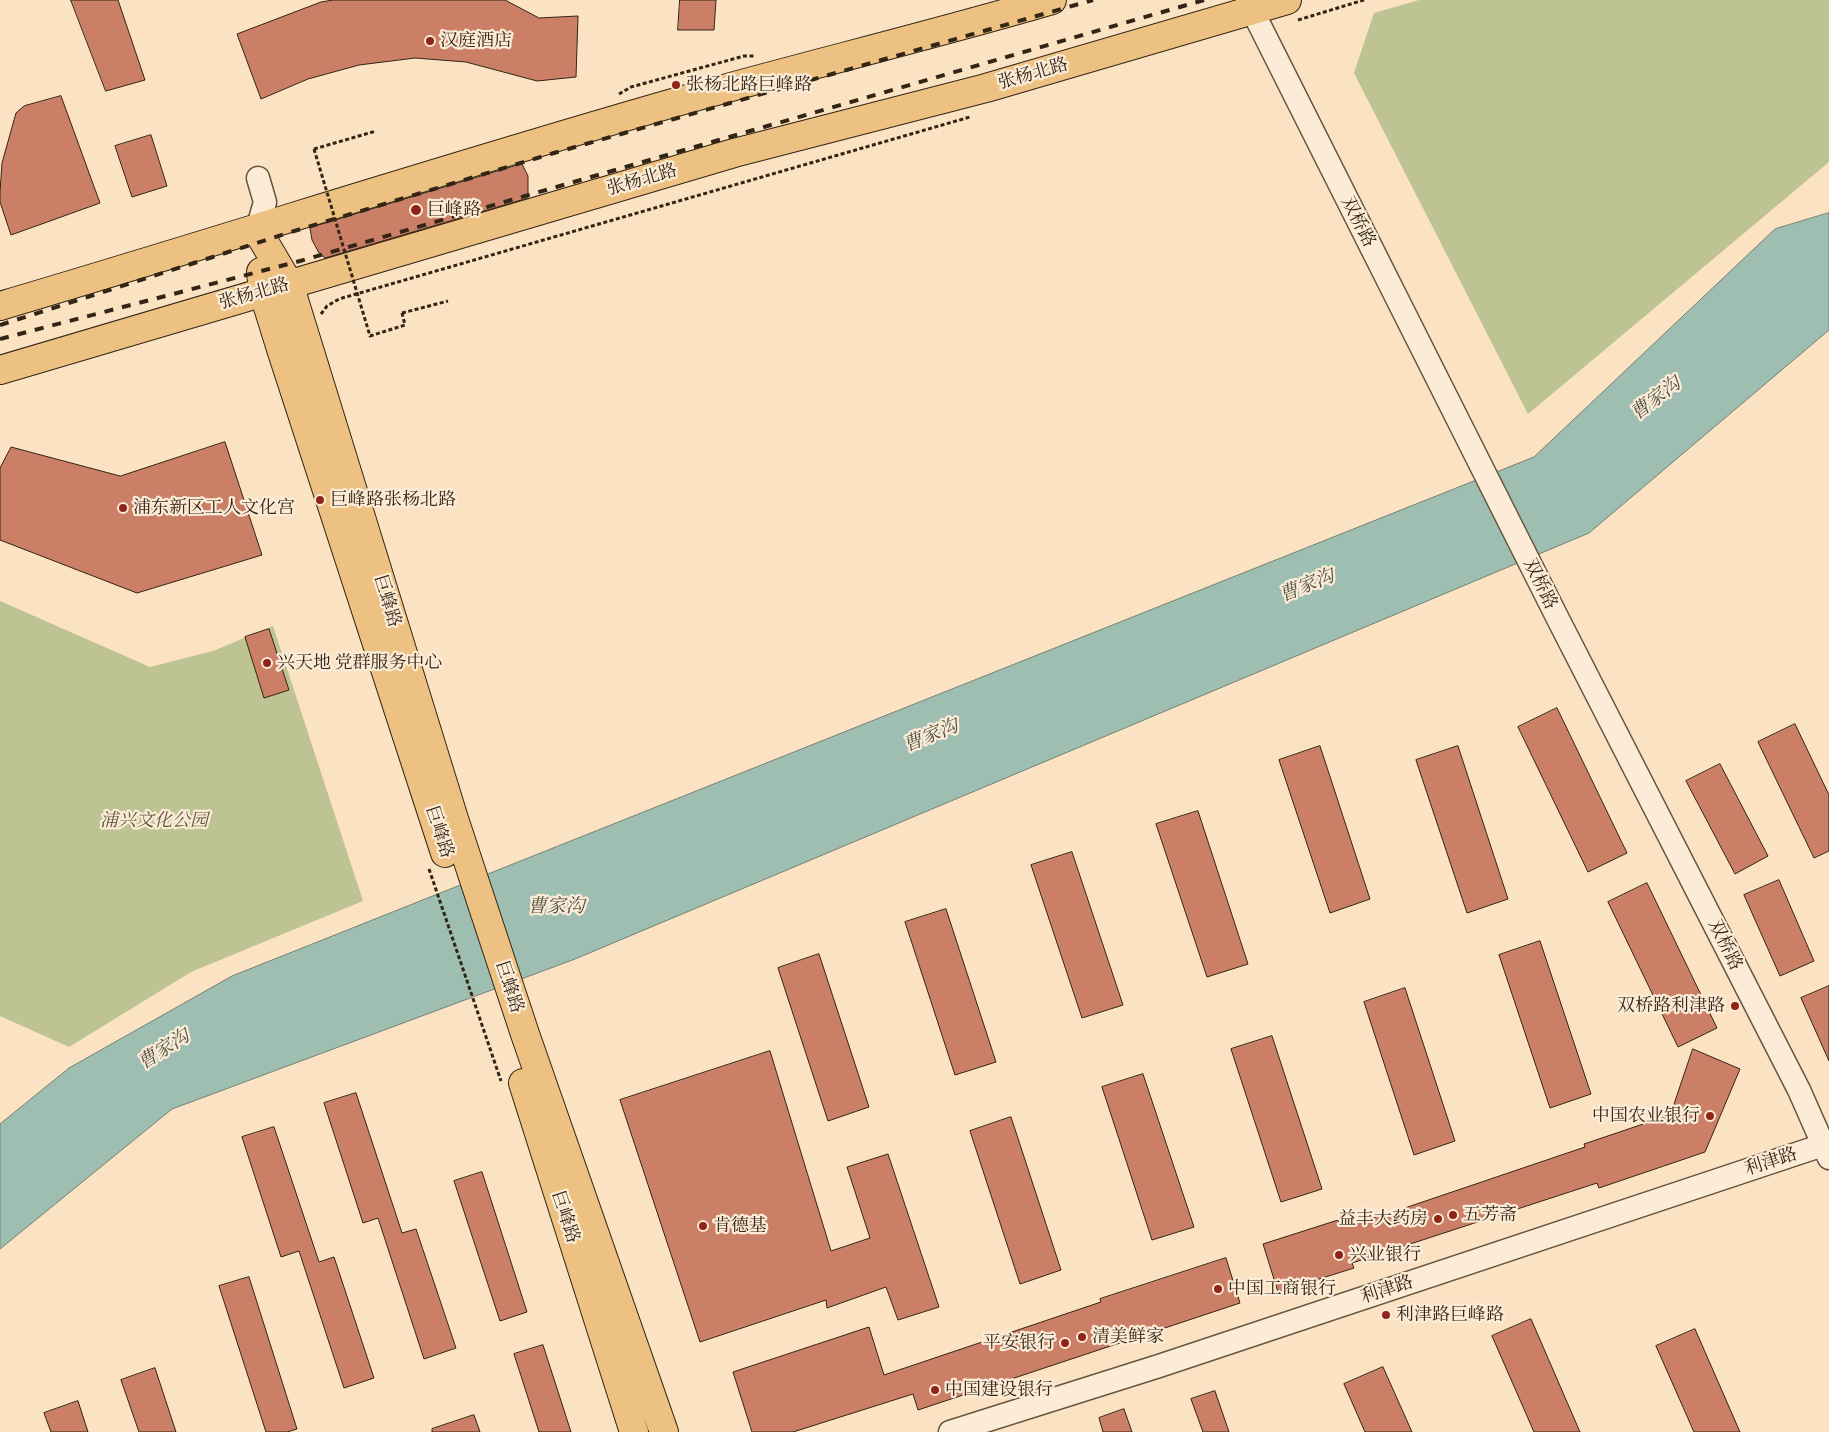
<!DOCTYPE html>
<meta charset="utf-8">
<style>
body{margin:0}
canvas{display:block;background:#fae2c2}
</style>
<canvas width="1829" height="1432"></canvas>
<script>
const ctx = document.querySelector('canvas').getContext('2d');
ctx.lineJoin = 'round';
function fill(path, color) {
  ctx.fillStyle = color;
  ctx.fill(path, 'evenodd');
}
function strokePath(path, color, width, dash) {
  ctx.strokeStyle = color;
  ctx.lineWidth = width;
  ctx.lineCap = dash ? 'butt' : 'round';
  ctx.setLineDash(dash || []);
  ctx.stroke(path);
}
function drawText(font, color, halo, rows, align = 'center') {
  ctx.font = font + ' "EB Garamond","Noto Serif SC",serif';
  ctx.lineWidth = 4.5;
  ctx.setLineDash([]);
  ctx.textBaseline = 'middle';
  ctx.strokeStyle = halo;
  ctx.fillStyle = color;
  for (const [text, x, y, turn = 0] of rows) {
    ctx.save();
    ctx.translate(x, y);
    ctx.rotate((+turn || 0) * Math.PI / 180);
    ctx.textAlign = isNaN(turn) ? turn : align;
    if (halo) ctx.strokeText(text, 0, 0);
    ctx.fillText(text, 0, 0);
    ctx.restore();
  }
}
const green = new Path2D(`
 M1419,0H1829V162L1528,414L1354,73L1374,13Z
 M0,601L150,667L213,651L273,626L363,901L191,972L69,1047L0,1016Z`);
const water = new Path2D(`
 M1829,213V330L1589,533L575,959L172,1109L0,1249V1124L69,1068L232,976L1534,457L1775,229Z`);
const building = new Path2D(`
 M71,0H118L145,80L106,91Z
 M334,0H505L539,18L578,16L576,77L537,81L466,62L415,58L359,65L308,79L261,99L237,34L321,2Z
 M680,0H716L714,30H678Z
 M61,96L100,203L11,235L0,202V192L2,163L16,113L24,106Z
 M151,135L167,186L132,197L115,146Z
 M522,164L528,176V198L325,258L319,253L312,240L310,228Z
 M225,442L262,555L137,593L0,540V468L11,447L120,476Z
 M269,629L289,690L264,698L245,637Z
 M1557,708L1627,853L1588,872L1518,727Z
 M1795,724L1829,795V851L1814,858L1758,742Z
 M1320,746L1370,899L1330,913L1279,760Z
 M1458,746L1508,899L1467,913L1416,760Z
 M1720,764L1768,856L1735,874L1686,781Z
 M1198,811L1248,964L1207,977L1156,824Z
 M1072,852L1123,1005L1082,1018L1031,865Z
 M1779,880L1814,961L1780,976L1744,895Z
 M1647,883L1717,1028L1678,1047L1608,902Z
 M946,909L996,1062L955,1075L905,922Z
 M1540,941L1591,1094L1550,1108L1499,955Z
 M819,954L869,1107L828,1121L778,968Z
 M1829,986V1061L1801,998Z
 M1405,988L1455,1141L1414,1155L1364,1002Z
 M1272,1036L1322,1189L1281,1202L1231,1049Z
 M1693,1049L1740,1069L1705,1152L1599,1188L1597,1183L1352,1263L1354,1268L1278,1292L1263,1244L1338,1220L1341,1227L1393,1212L1585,1147L1584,1144L1670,1115Z
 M770,1051L831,1251L870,1238L847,1167L888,1154L939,1307L898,1320L886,1287L827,1308L826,1300L700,1342L620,1100Z
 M1143,1074L1194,1227L1152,1240L1102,1087Z
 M356,1093L402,1233L416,1229L456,1348L424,1359L378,1218L363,1223L324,1103Z
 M1011,1117L1061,1270L1020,1284L970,1131Z
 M274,1127L319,1262L334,1257L374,1378L344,1388L299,1251L281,1257L242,1137Z
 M482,1172L527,1312L500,1321L454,1181Z
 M1226,1258L1240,1303L918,1410L913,1394L793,1432H752L733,1372L869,1327L884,1375L1101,1302L1100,1299Z
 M249,1277L297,1429L287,1432H266L219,1286Z
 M1531,1319L1580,1432H1534L1492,1336Z
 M1695,1329L1740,1432H1694L1656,1346Z
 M543,1345L571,1432H539L514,1354Z
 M1383,1367L1412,1432H1365L1344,1384Z
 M155,1368L176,1432H139L121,1380Z
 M1215,1391L1229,1432H1203L1191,1399Z
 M78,1401L88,1432H51L44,1413Z
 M1124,1409L1132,1432H1103L1099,1418Z
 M474,1415L480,1432H432V1429Z`);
const path = new Path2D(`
 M1298,20L1364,0
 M619,94L631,87L744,56H754
 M314,149L376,131
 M402,313L448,301
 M321,314L327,306L339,299L970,117
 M429,869L501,1081`);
const minor = new Path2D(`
 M1247,0L1557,617L1799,1090L1829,1158
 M257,230L265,202L258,178
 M950,1432L1159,1366L1823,1145`);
const major = new Path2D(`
 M257,230L289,284L454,819L525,1034L664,1432
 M261,272L263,291L281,349L445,853
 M0,306C227,239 452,166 680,101C804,66 929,36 1052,0
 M0,370L734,153L986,88L1287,0
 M523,1083L634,1432`);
const rail = new Path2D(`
 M0,325L291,232L554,153L1093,0
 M0,339L300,261L1204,0`);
const pathBridge = new Path2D(`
 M314,149L370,336L405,325L402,313`);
const markers = [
 [430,41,5,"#8f2418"],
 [676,85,5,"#8f2418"],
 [416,210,6,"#8f2418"],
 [320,500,5,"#8f2418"],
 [123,508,5,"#8f2418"],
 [267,663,5,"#8f2418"],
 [1735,1006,5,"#8f2418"],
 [1710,1116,5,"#8f2418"],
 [1453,1215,5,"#8f2418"],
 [1438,1219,5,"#8f2418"],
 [703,1226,5,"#8f2418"],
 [1339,1255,5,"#8f2418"],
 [1218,1289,5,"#8f2418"],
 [1386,1315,5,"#8f2418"],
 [1082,1337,5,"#8f2418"],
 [1065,1343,5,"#8f2418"],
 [935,1390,5,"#8f2418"]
];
const poiNames = [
 ["汉庭酒店",440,41],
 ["张杨北路巨峰路",686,85],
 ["巨峰路",427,210],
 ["巨峰路张杨北路",330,500],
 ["浦东新区工人文化宫",133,508],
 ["兴天地 党群服务中心",277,663],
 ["双桥路利津路",1725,1006,"right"],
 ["中国农业银行",1700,1116,"right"],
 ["五芳斋",1463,1215],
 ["益丰大药房",1428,1219,"right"],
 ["肯德基",713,1226],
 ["兴业银行",1349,1255],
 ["中国工商银行",1228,1289],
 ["利津路巨峰路",1396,1315],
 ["清美鲜家",1092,1337],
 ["平安银行",1055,1343,"right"],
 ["中国建设银行",945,1390]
];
const streetNames = [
 ["张杨北路",1033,74,-16],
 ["张杨北路",642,180,-16],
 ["双桥路",1358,222,63],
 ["张杨北路",254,294,-16],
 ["双桥路",1540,584,64],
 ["巨蜂路",387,601,73],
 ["巨峰路",439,832,72],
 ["双桥路",1725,945,64],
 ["巨蜂路",509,987,72],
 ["利津路",1771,1162,-18],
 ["巨峰路",565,1217,72],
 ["利津路",1387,1290,-18]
];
const parkNames = [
 ["浦兴文化公园",154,821]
];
const waterNames = [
 ["曹家沟",1656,399,-38],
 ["曹家沟",1307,586,-22],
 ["曹家沟",931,736,-22],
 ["曹家沟",556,907],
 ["曹家沟",164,1050,-33]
];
fill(green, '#bec393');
fill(water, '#9ebeb1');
strokePath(water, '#738173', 1);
fill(building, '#cb7f67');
strokePath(building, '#322515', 1);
strokePath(minor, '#645440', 25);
strokePath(major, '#322515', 30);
strokePath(path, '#322515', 3, [4, 2.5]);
strokePath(minor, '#fcecd7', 22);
strokePath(major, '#edc181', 28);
strokePath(rail, '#322515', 4, [9, 9]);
strokePath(pathBridge, '#322515', 3, [4, 2.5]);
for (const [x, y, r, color] of markers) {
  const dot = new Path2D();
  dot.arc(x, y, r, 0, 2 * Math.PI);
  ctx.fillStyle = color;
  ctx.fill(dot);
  strokePath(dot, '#fcecd7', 2);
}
drawText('18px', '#322515', '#fcecd7', poiNames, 'left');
drawText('18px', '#322515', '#fcecd7', streetNames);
drawText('italic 18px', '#5c543b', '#fcecd7', parkNames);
drawText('italic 19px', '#525344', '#fcecd7', waterNames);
</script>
